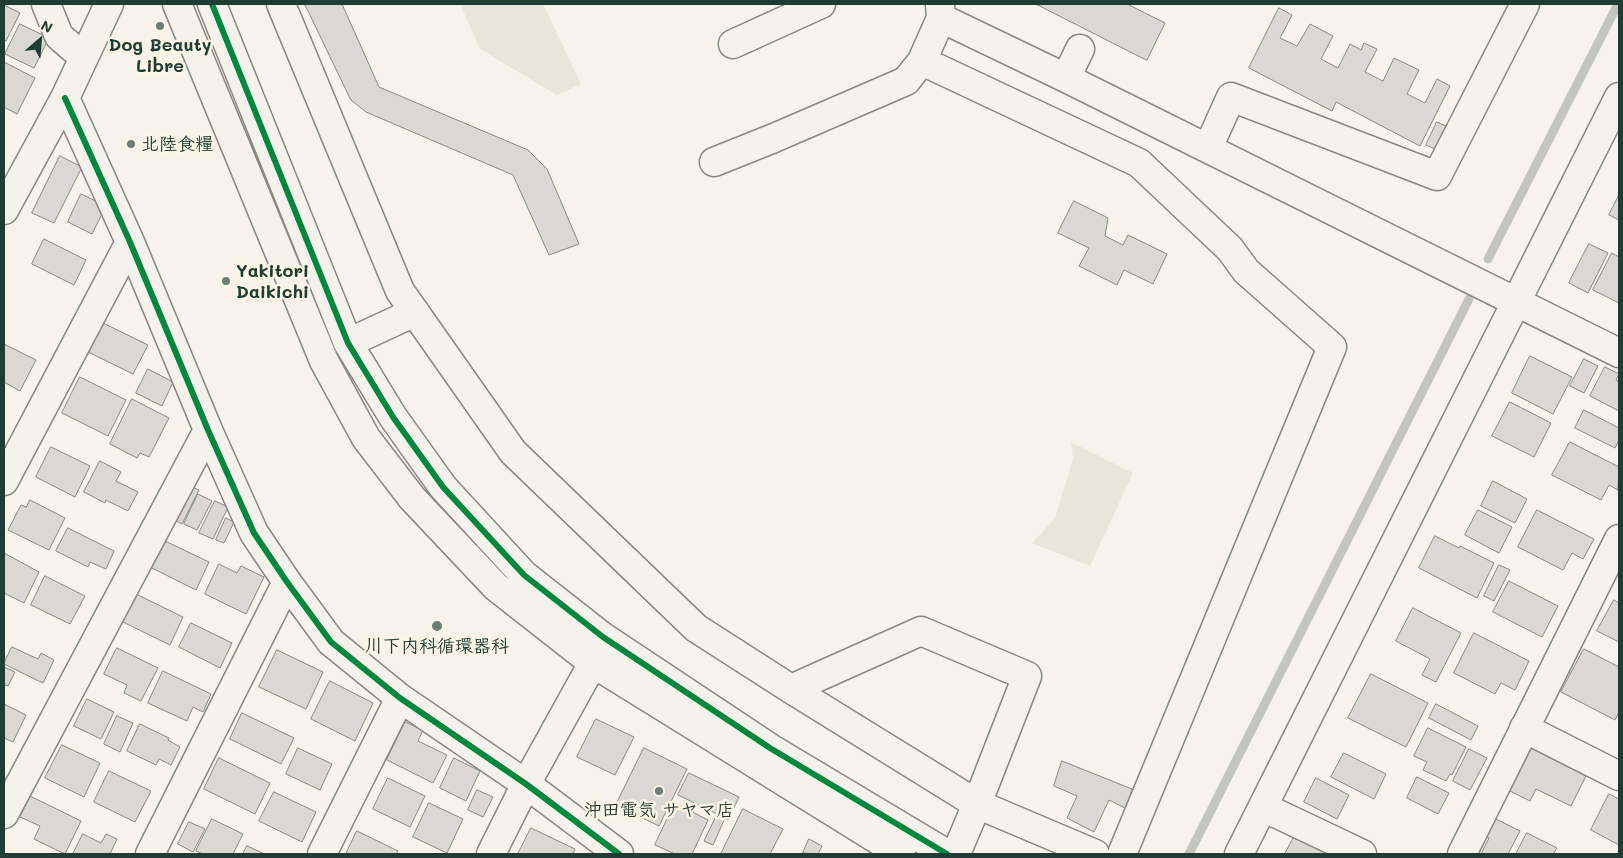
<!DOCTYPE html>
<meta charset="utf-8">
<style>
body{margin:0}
#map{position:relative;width:1623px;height:858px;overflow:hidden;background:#f7f3ea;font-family:Mali,sans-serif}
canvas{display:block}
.frame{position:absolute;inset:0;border:5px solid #1f3d34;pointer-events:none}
.north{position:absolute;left:15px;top:15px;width:50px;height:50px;-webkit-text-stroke:4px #fcf5e5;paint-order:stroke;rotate:27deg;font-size:14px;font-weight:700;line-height:20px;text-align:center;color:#1f3d34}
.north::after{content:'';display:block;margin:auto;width:18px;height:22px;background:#1f3d34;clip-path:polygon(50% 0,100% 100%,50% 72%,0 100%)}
</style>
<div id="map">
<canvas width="1623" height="858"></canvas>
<div class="frame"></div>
<div class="north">N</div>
</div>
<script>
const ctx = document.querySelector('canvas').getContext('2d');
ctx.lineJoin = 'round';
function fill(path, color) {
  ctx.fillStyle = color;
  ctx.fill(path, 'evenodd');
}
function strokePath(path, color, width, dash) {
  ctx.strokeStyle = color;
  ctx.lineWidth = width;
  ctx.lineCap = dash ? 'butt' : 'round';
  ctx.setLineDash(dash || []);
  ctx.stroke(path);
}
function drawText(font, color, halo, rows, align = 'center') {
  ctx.font = font + ' Mali,"Klee One",sans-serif';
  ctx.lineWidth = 5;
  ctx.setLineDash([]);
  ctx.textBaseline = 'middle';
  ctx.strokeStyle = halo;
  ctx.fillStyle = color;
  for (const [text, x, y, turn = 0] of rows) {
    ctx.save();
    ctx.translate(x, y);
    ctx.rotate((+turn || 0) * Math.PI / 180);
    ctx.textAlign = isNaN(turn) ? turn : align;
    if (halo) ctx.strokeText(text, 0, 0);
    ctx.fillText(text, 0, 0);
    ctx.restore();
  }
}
const green = new Path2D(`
 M460,4H543L581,84L557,95L480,49Z
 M1071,442L1133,473L1090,566L1032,543L1055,518L1073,459Z`);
const stream = new Path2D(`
 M1488,259L1618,4
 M1189,854L1469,299`);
const building = new Path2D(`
 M305,4H342L379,87L528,150L547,169L579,244L549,255L513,175L366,112L351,100Z
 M1036,4H1127L1165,23L1147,60Z
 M4,5L20,13L6,41L4,40Z
 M1279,8L1292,15L1280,38L1297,46L1310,24L1333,36L1321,59L1338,68L1350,44L1361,50L1364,43L1377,49L1365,72L1383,81L1394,58L1419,70L1407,94L1425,103L1437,79L1450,86L1420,146L1336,102L1332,111L1249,68Z
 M20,24L49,38L34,68L5,54Z
 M4,62L35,78L17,114L4,107Z
 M1437,122L1450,128L1439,151L1426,145Z
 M60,156L82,167L54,223L32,213Z
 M81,194L106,206L92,234L68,222Z
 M1619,195V220L1609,215Z
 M1074,201L1108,218L1105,236L1123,245L1128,235L1167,254L1153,284L1124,270L1117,285L1079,266L1089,248L1058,233Z
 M44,239L86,260L74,285L32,264Z
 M1589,244L1608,253L1588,293L1569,283Z
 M1612,253L1619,257V303L1593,290Z
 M103,323L148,345L133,374L88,352Z
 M4,344L36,360L20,391L4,382Z
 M1530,356L1572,377L1553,414L1512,393Z
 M1584,359L1598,366L1584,393L1570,386Z
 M1605,367L1619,374L1616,380L1619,382V411L1590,396Z
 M148,369L173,382L162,406L136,393Z
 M80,377L126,400L108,436L62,413Z
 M132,399L169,418L149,457L140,453L137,458L110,444Z
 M1510,402L1551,423L1534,457L1492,436Z
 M1584,410L1619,428V440L1615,448L1575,428Z
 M1570,442L1619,467L1618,490L1609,485L1601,500L1552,475Z
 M51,447L90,466L75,497L36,477Z
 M100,461L121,472L116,481L138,492L128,511L106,500L105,503L84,492Z
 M1493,481L1527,499L1515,523L1481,506Z
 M186,484L199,490L182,524L169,517Z
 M198,494L212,501L197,530L184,524Z
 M30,500L65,518L49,550L8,530L21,505L26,507Z
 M215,501L228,507L213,539L199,533Z
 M1478,510L1512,527L1499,553L1465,535Z
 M1537,510L1594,539L1583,559L1572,553L1563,570L1518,547Z
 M226,518L234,522L224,543L216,540Z
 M68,528L114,551L106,569L90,562L88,567L56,551Z
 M1435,536L1459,548L1460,546L1494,563L1477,598L1419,568Z
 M163,540L209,562L196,590L150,567Z
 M4,553L39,572L24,603L4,593Z
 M219,564L237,573L241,566L264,577L246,614L205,594Z
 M1499,565L1510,570L1494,601L1484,596Z
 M45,576L85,596L70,624L31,605Z
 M1509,581L1558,606L1542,637L1493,612Z
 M136,594L183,617L170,645L123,622Z
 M1614,600L1619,603V642L1597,631Z
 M1413,608L1461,633L1436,682L1422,675L1430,659L1396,641Z
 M191,623L232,643L220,668L179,647Z
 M1474,633L1529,661L1515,690L1501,683L1495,694L1454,673Z
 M12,647L38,659L41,653L54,660L43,683L4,664Z
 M117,648L158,668L141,701L124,693L127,685L104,674Z
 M1584,649L1619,667V712L1615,720L1561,692Z
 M277,650L323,672L306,709L259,687Z
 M4,667L15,672L8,686L4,685Z
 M163,671L211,694L203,712L193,707L187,721L148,703Z
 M1371,674L1428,703L1406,747L1348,718Z
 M330,681L373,703L355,741L311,719Z
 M87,699L114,712L101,739L74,726Z
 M4,704L26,715L13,742L4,738Z
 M1436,704L1478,726L1471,740L1429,718Z
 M242,713L294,738L281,764L230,739Z
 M117,716L133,723L120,752L104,744Z
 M596,719L634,737L615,775L577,757Z
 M405,722L423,730L418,741L447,755L433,783L387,760Z
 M140,724L169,738L168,740L180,747L171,765L159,759L156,765L127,751Z
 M1428,728L1466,747L1452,775L1450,774L1446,781L1423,770L1427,762L1414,756Z
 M62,745L100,763L84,797L45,778Z
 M298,748L332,764L320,790L286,774Z
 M644,748L687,769L659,826L616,805Z
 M1531,748L1586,776L1571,806L1536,789L1530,801L1510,791Z
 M1469,749L1487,758L1470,790L1453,781Z
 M1344,753L1386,774L1374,799L1331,777Z
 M219,758L270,783L255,814L204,789Z
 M454,758L480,771L466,801L440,788Z
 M1062,761L1132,789L1127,809L1109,800L1094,832L1067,818L1077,796L1054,786Z
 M109,771L151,791L135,822L94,802Z
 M689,773L739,797L728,820L725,818L713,845L704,841L717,814L678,795Z
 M1417,777L1449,793L1438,814L1407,798Z
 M388,778L425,796L410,827L373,809Z
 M1316,778L1349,795L1337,819L1304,802Z
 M477,790L493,797L483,817L468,810Z
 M274,792L316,812L302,842L259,821Z
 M1609,794L1619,799V845L1591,830Z
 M30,796L81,821L65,854L34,839L40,826L20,817Z
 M429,803L463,819L447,853L413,837Z
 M675,803L708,820L692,854H675L655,845Z
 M743,809L783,829L770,854H721Z
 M1492,817L1520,831L1508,854H1481L1489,838L1483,835Z
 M212,819L243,834L233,854H203L196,851Z
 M189,822L205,829L193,852L178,844Z
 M531,828L575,849L573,854H518Z
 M357,831L398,851L396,854H346Z
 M1527,833L1557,848L1553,854H1516Z
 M83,834L101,843L106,834L117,839L110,854H73Z
 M1295,835L1333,854H1285Z
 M809,839L822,846L818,854L803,853Z
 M247,846L265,854H243Z`);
const minor = new Path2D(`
 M46,4L59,36L83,57
 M177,4L324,361L366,438L412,498L496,587L593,663L901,854
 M212,4L348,343L393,417L443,487L524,575L603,637L770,748L947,854
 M281,4L400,291L513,452L696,628L791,689L977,804L1095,854
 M940,4L941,18L1066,78L1619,353
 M733,44L821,4
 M922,61L1139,163L1230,249L1246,271L1332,347L1122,854
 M1066,78L1080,49
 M65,98L130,242L208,430L254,533L287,582L331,642L400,698L526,784L619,854
 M1208,148L1231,97L1437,176L1525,4
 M714,162L774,138L906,81L922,61L941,18
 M4,210L65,98L109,4
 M348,343L415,312
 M4,481L130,242
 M791,689L921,631L1027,676L977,804L956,854
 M1524,728L1619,776
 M1263,807L1362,854
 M4,814L208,430
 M150,854L287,582
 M322,854L400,698
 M491,854L526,784L593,663
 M1239,854L1619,97
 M1462,854L1619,539`);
const cycleway = new Path2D(`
 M212,4L348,343L393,417L443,487L524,575L603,637L770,748L947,854
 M65,98L130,242L208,430L254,533L287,582L331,642L400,698L526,784L619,854`);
const markers = [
 [160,26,5,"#6b7d74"],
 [131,144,5,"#6b7d74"],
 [226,281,5,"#6b7d74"],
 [437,626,6,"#6b7d74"],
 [659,791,5,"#6b7d74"]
];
const poiNames = [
 ["Dog Beauty",160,45],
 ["Libre",160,66],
 ["北陸食糧",141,144,"left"],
 ["Yakitori",236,271,"left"],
 ["Daikichi",236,292,"left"],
 ["川下内科循環器科",437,646],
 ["沖田電気 サヤマ店",659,810]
];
fill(green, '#e8e5da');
strokePath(stream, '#c4c6bb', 9);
fill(building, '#dad8d2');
strokePath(building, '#868984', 1);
strokePath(minor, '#868984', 31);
strokePath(minor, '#f5f2ec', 28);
strokePath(cycleway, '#00873e', 6);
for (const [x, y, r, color] of markers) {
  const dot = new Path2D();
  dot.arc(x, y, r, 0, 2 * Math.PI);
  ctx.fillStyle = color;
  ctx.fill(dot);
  strokePath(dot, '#fcf5e5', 2);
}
drawText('bold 18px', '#1f3d34', '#fcf5e5', poiNames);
</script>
